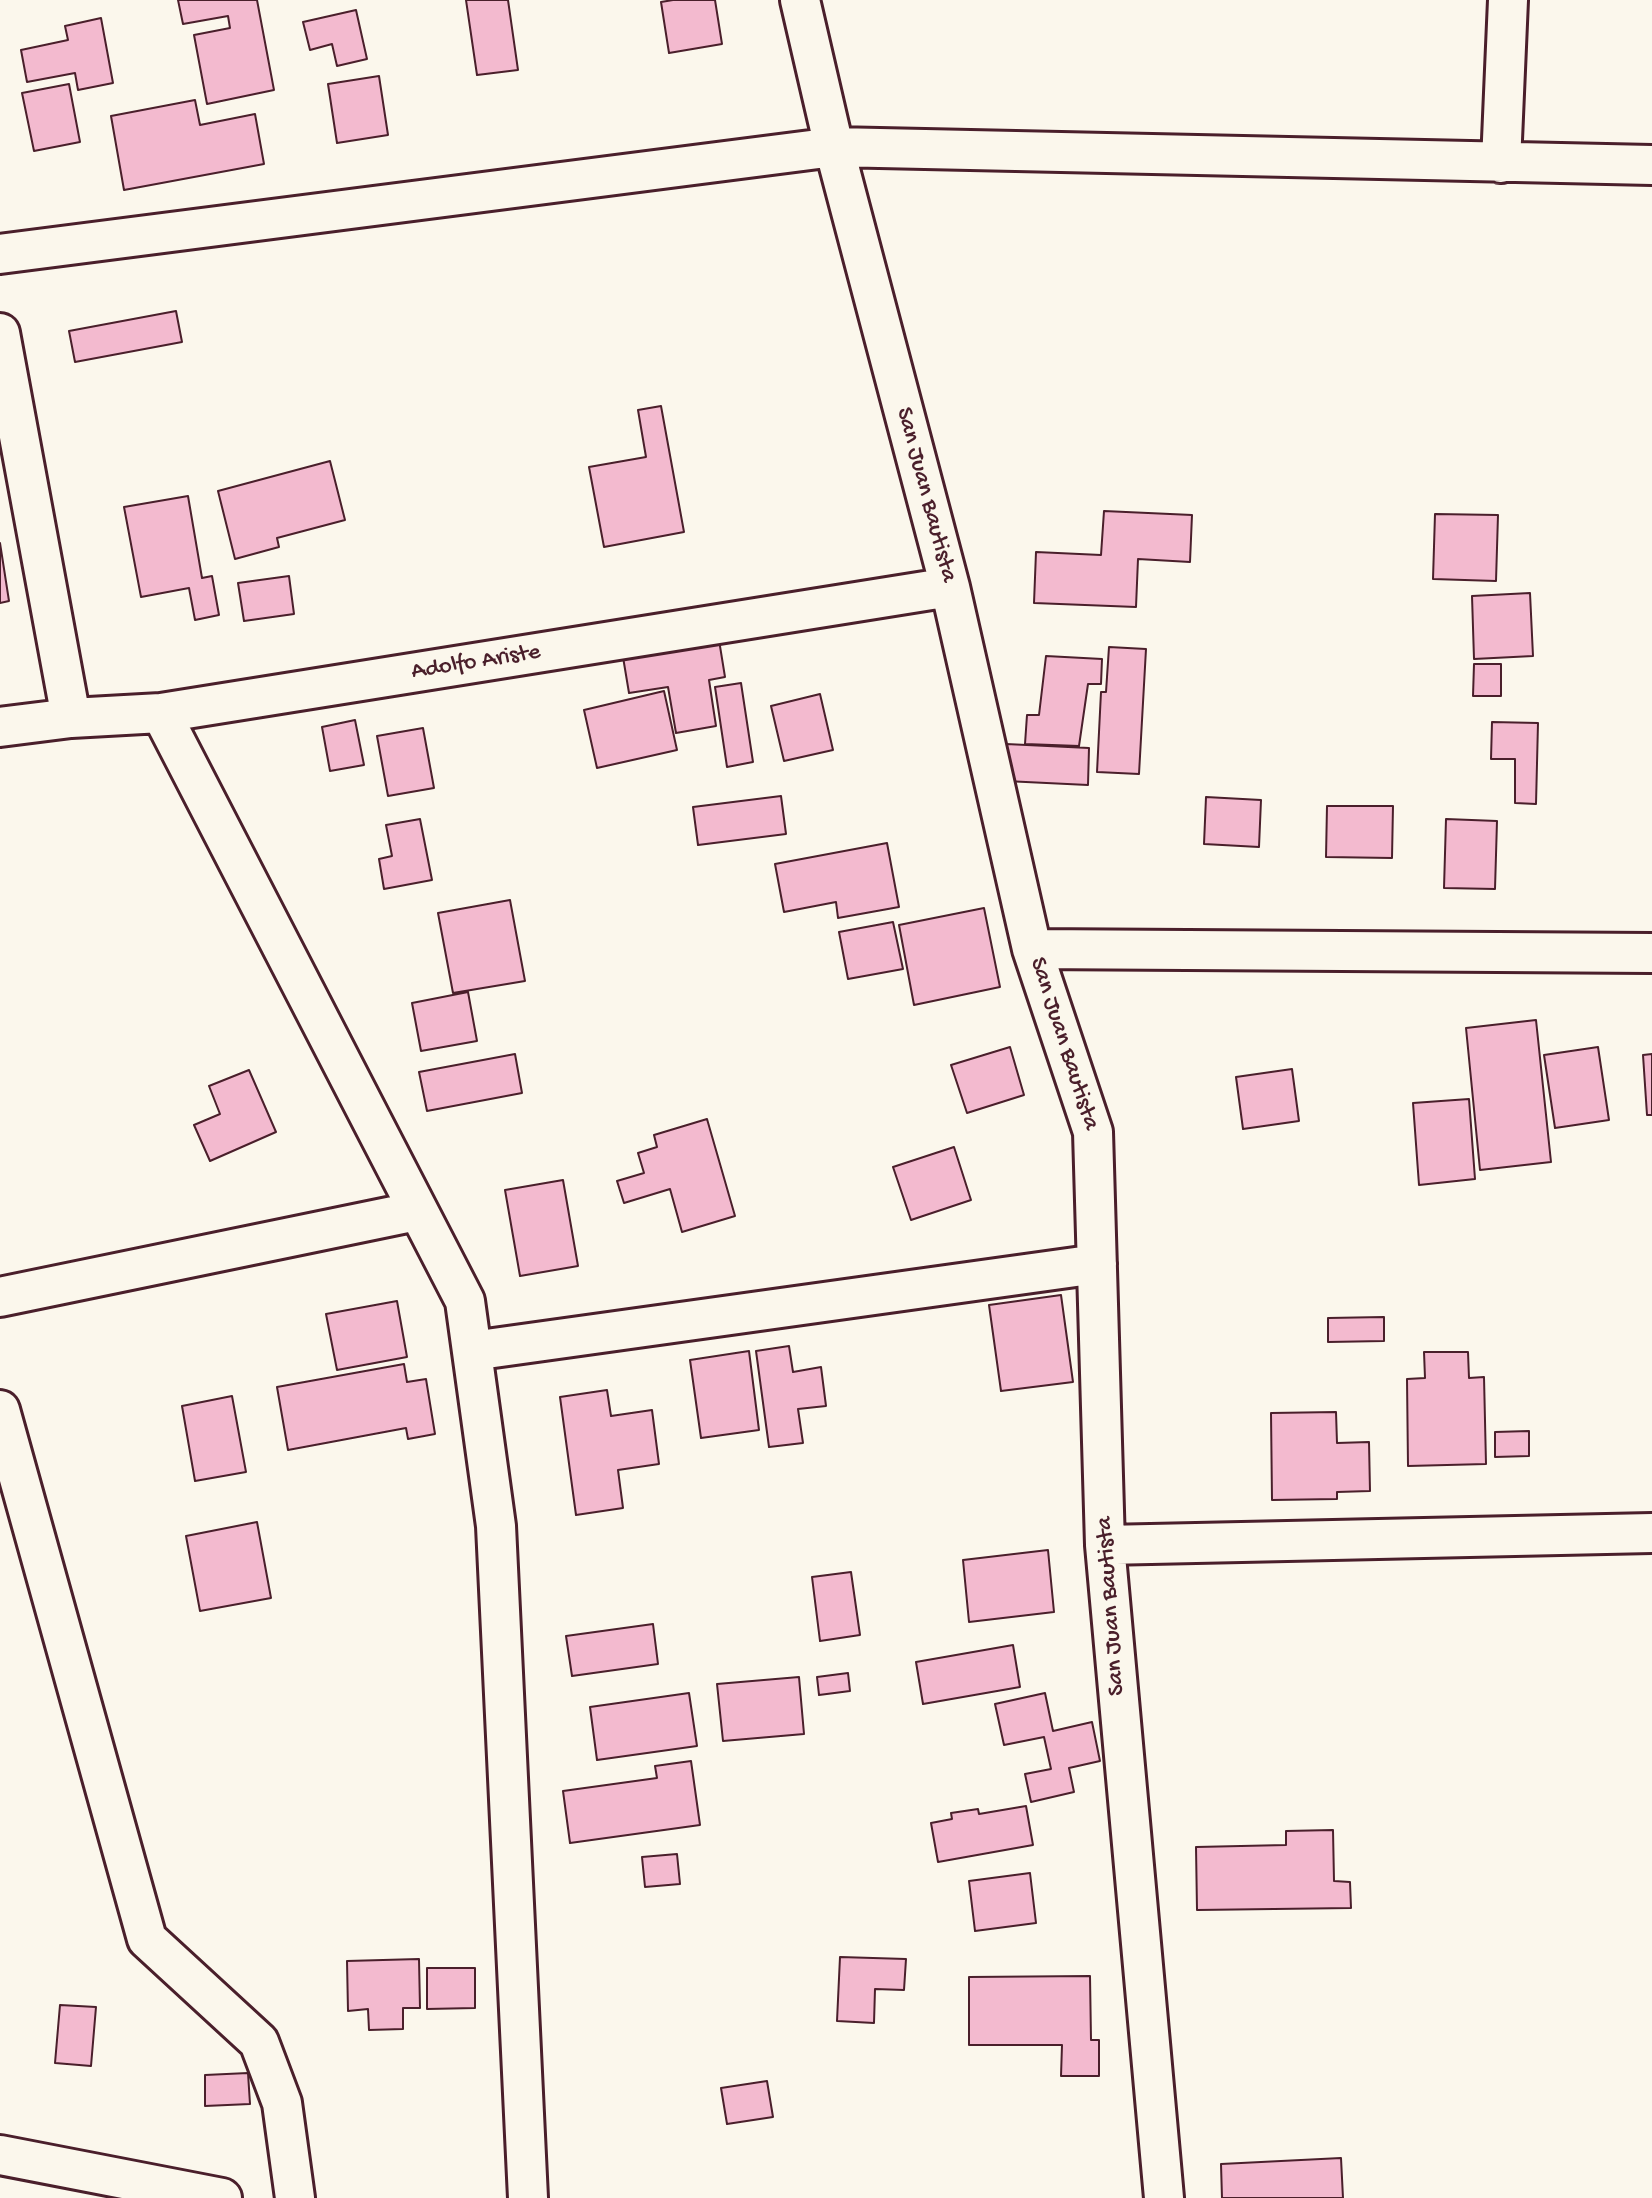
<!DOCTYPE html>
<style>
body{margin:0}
canvas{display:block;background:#fbf7ec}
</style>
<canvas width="1652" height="2198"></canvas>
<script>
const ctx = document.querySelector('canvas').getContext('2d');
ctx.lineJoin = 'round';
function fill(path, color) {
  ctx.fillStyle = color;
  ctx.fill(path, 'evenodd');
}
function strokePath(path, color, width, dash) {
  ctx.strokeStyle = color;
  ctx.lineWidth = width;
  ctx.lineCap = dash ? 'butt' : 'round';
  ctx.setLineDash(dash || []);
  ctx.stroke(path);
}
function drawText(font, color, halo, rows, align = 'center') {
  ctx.font = font + ' "Gochi Hand",sans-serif';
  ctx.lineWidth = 5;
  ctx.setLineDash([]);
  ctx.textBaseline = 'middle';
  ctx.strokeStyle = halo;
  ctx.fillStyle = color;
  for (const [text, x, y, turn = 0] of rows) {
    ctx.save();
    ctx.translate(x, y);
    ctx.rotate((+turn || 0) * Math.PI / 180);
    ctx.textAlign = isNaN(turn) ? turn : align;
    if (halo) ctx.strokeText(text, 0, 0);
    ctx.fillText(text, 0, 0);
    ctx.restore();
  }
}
const building = new Path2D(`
 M178,0H257L274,90L207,104L194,35L230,28L228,16L183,24Z
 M466,0H508L518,70L477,75Z
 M673,0H715L722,44L669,53L661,2Z
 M356,10L367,59L337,66L332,44L310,50L303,22Z
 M101,18L113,83L78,90L75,73L27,82L21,50L68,40L65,26Z
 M379,76L388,135L337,143L328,84Z
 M69,84L80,142L34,151L22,93Z
 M195,100L200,125L255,114L264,164L124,190L111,116Z
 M176,311L182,342L75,362L69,331Z
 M661,406L684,532L604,547L589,467L646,457L638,410Z
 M330,461L345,520L277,538L279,547L235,559L218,491Z
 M188,496L202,578L212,576L219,615L195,620L189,588L141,597L124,507Z
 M1104,511L1192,515L1190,562L1138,559L1136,607L1034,603L1036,552L1101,555Z
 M1435,514L1498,515L1496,581L1433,579Z
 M0,543L9,601L0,603Z
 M289,576L294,614L244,621L238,583Z
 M1530,593L1533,656L1474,659L1472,596Z
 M719,640L725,677L709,680L716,726L676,733L668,687L629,693L623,657Z
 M1109,647L1146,649L1139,774L1097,772L1101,692H1106Z
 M1046,656L1102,659L1101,684H1088L1079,746L1025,744L1027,715H1039Z
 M1474,664H1501V696H1473Z
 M741,683L753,762L727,767L715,687Z
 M664,691L677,750L597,768L584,710Z
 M820,694L833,750L784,761L771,706Z
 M355,720L364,765L330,771L322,727Z
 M1492,722L1538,723L1536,804L1515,803V759H1491Z
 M423,728L434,788L388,796L377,736Z
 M1006,744L1089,748L1088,785L1005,781Z
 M781,796L786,834L698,845L693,807Z
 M1206,797L1261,800L1259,847L1204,844Z
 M1327,806H1393L1392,858L1326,857Z
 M420,819L432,880L384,889L379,859L392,856L386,825Z
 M1446,819L1497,821L1495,889L1444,888Z
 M887,843L899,907L838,918L836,902L784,912L775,864Z
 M510,900L525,981L453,993L438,913Z
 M984,908L1000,987L914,1005L899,925Z
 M893,922L903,969L848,979L839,932Z
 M468,992L477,1041L421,1051L412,1003Z
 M1536,1020L1551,1162L1480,1170L1466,1028Z
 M1010,1047L1024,1095L967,1113L951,1065Z
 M1598,1047L1609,1120L1555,1128L1544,1055Z
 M515,1054L522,1093L427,1111L419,1072Z
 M1652,1054V1115H1647L1643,1055Z
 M1292,1069L1299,1121L1243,1129L1236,1077Z
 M249,1070L276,1132L210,1161L194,1125L220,1114L209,1086Z
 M1469,1099L1475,1179L1419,1185L1413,1103Z
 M707,1119L735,1216L682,1232L670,1189L624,1203L617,1181L644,1173L638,1153L657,1147L654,1135Z
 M954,1147L971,1200L911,1220L893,1167Z
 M563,1180L578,1266L520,1276L505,1190Z
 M1061,1295L1073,1382L1001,1391L989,1305Z
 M397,1301L407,1357L337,1370L326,1314Z
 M1384,1317V1341L1328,1342V1318Z
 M789,1346L793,1372L821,1367L826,1406L798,1409L803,1443L769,1447L756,1351Z
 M749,1351L759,1430L701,1438L690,1360Z
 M1424,1352H1468L1469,1378L1484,1377L1486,1464L1408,1466L1407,1379L1425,1378Z
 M404,1364L407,1382L426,1379L435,1434L408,1439L406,1428L288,1450L277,1387Z
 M607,1390L611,1416L652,1410L659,1464L618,1470L623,1508L576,1515L560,1397Z
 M232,1396L246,1472L195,1481L182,1406Z
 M1336,1412L1337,1443L1369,1442L1370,1491L1337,1492V1499L1272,1500L1271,1413Z
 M1529,1431V1456L1495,1457V1432Z
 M257,1522L271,1598L200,1611L186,1536Z
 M1048,1550L1054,1612L969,1622L963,1560Z
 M851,1572L860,1635L820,1641L812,1577Z
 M653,1624L658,1664L572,1676L566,1636Z
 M1013,1645L1020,1687L923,1704L916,1662Z
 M848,1673L850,1691L819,1695L817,1677Z
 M799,1677L804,1734L723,1741L717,1684Z
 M689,1693L697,1746L597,1760L590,1707Z
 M1045,1693L1053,1731L1092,1722L1100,1761L1069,1768L1074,1792L1031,1802L1025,1774L1051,1769L1044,1737L1004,1745L995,1704Z
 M691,1761L700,1825L570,1843L563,1791L657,1778L655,1766Z
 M1026,1806L1033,1845L938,1862L931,1823L952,1819L951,1813L978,1809L979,1814Z
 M1333,1830L1334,1881L1350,1882L1351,1908L1197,1910L1196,1847L1286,1845V1831Z
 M677,1854L680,1884L645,1887L642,1857Z
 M1030,1873L1036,1923L975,1931L969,1881Z
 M840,1957L906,1959L904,1990L875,1989L874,2023L837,2021Z
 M419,1959L420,2008H403V2029L369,2030L368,2009L348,2011L347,1961Z
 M427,1968H475V2008L427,2009Z
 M1090,1976L1091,2040H1099V2076H1061L1062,2045H969V1977Z
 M60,2005L96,2007L91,2066L55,2063Z
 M248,2073L250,2104L205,2106V2075Z
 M767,2081L773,2117L727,2124L721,2088Z
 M1341,2158L1343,2198H1222L1221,2164Z`);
const minor = new Path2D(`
 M800,0L834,147L950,587L1032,949L1093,1132L1105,1545L1164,2198
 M1501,163L1508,0
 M0,254L834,147L1652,165
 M0,333L71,718
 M161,713L465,1301L496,1526L528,2198
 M0,727L71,718L161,713L950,587
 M1032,949L1652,953
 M0,1297L417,1211
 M472,1351L1097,1264
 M0,1410L147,1939L259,2042L282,2103L295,2198
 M1105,1545L1652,1533
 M0,2155L222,2198`);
const streetNames = [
 ["San Juan Bautista",925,495,75],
 ["Adolfo Ariste",476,663,-9],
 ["San Juan Bautista",1063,1044,72],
 ["San Juan Bautista",1112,1606,-94]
];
fill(building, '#f3bacf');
strokePath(building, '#4a1f2b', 2);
strokePath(minor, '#4a1f2b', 44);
strokePath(minor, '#fbf7ec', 38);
drawText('24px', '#4a1f2b', '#fbf7ec', streetNames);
</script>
